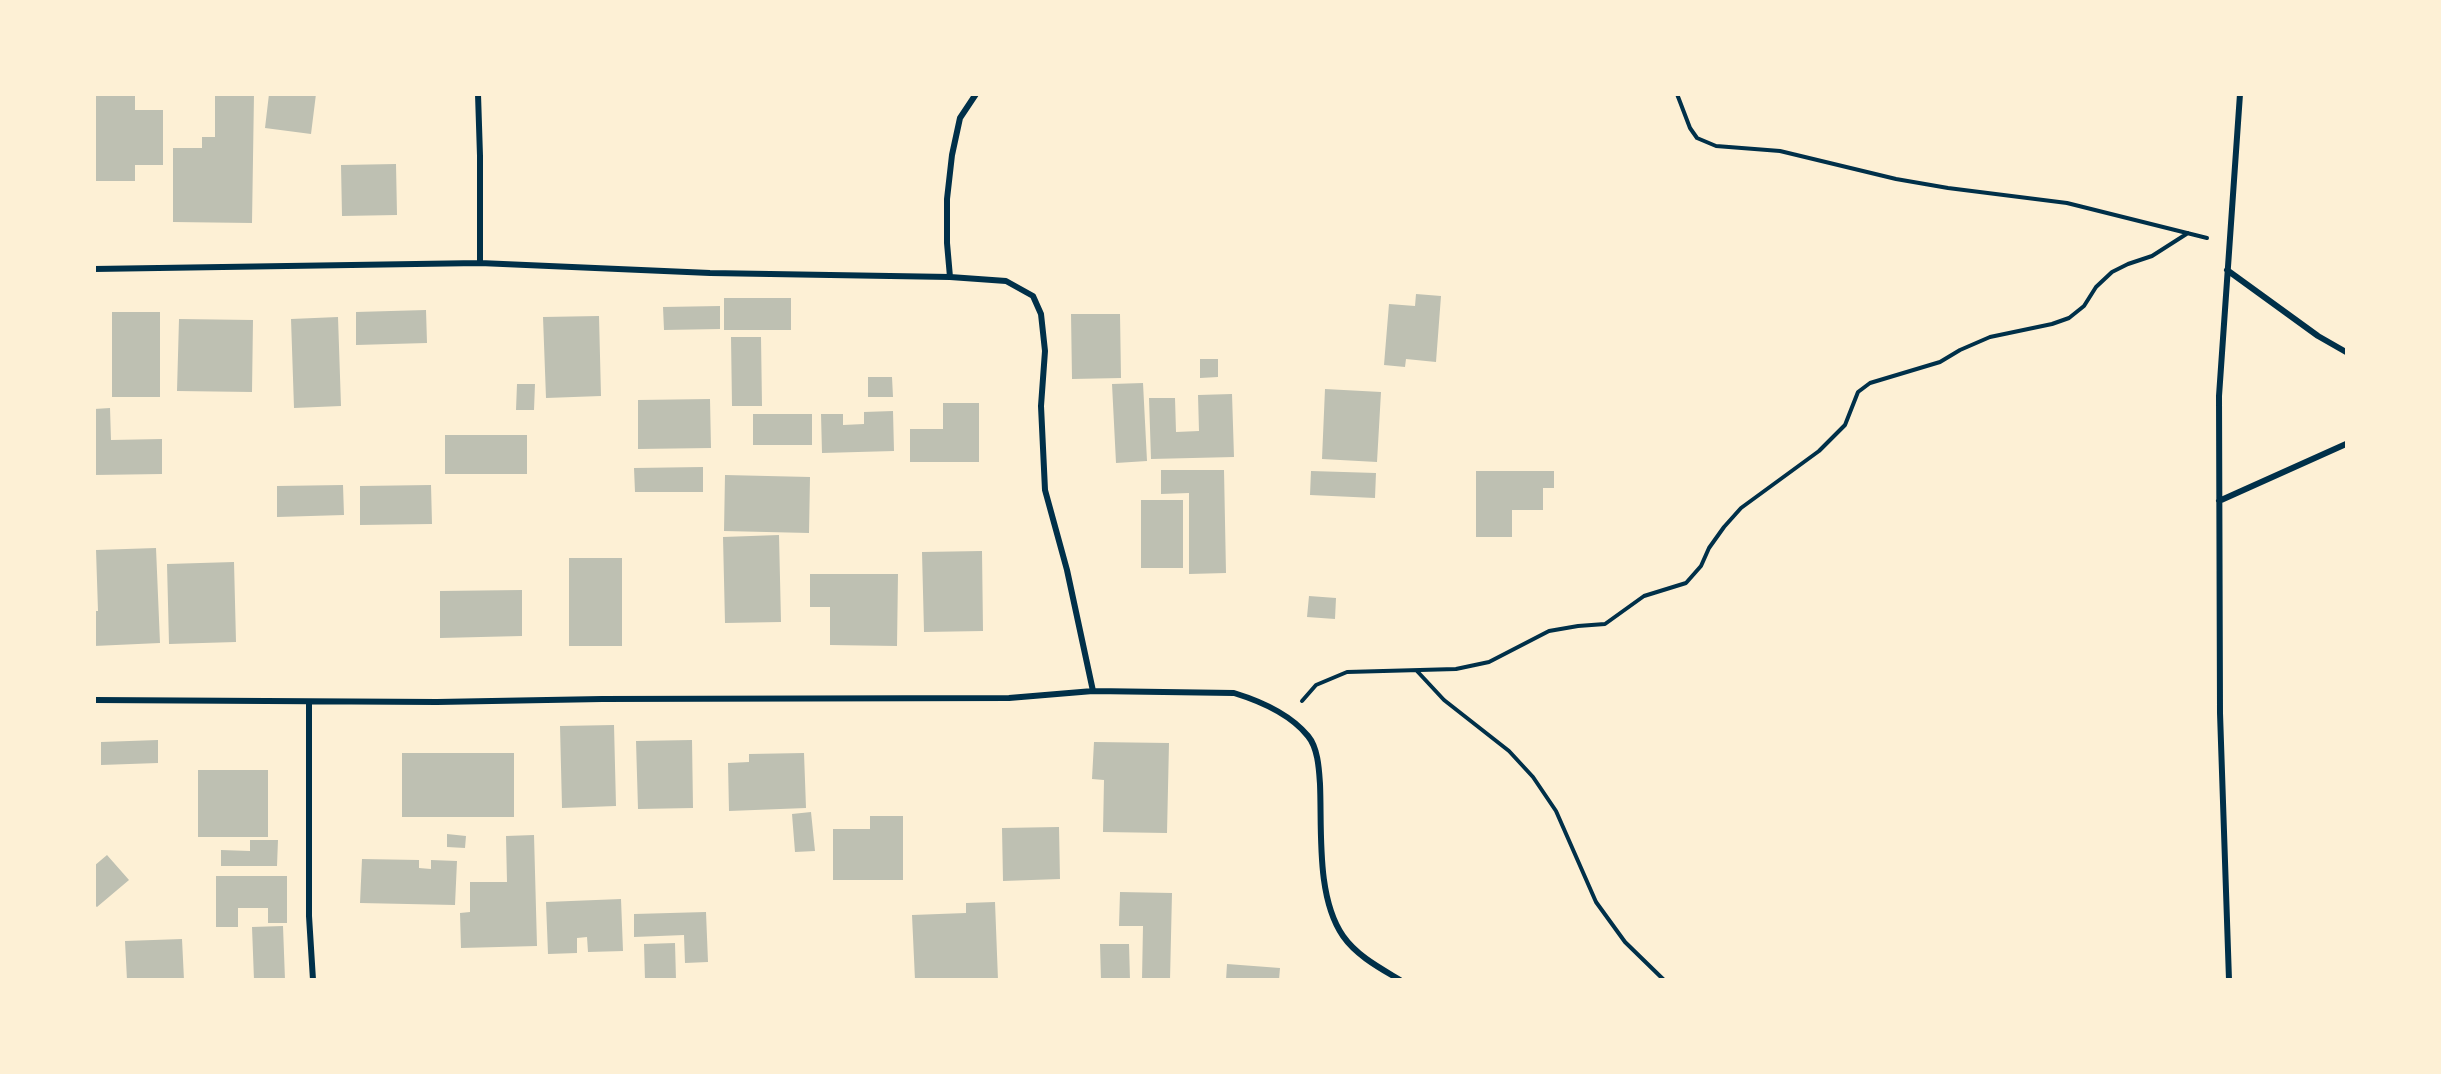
<!DOCTYPE html>
<style>
body{margin:0}
#map{position:relative;width:2441px;height:1074px;overflow:hidden;background:#fdf0d5;font-family:Quicksand,sans-serif}
canvas{display:block}
.frame{position:absolute;inset:0;border:96px solid #fdf0d5;pointer-events:none}
</style>
<div id="map">
<canvas width="2441" height="1074"></canvas>
<div class="frame"></div>
</div>
<script>
const ctx = document.querySelector('canvas').getContext('2d');
ctx.lineJoin = 'round';
function fill(path, color) {
  ctx.fillStyle = color;
  ctx.fill(path, 'evenodd');
}
function strokePath(path, color, width, dash) {
  ctx.strokeStyle = color;
  ctx.lineWidth = width;
  ctx.lineCap = dash ? 'butt' : 'round';
  ctx.setLineDash(dash || []);
  ctx.stroke(path);
}
const building = new Path2D(`
 M94,94H135V110H163V165H135V181H95Z
 M215,94H254L252,223L173,222V148H202V137H215Z
 M269,94H316L311,134L265,128Z
 M396,164L397,215L342,216L341,165Z
 M1416,294L1441,296L1436,362L1406,359L1405,367L1384,365L1389,304L1415,306Z
 M724,298H791V330H724Z
 M720,306V329L664,330L663,307Z
 M426,310L427,343L356,345V312Z
 M112,312H160V397H112Z
 M1071,314H1120L1121,378L1072,379Z
 M599,316L601,396L546,398L543,317Z
 M338,317L341,406L294,408L291,319Z
 M179,319L253,320L252,392L177,391Z
 M731,337H761L762,406H732Z
 M1200,359H1218V377L1200,378Z
 M868,377H892L893,397H868Z
 M1143,383L1147,461L1116,463L1112,384Z
 M517,384H535L534,410H516Z
 M1325,389L1381,392L1377,462L1322,459Z
 M1232,394L1234,457L1151,459L1149,398H1175L1176,432L1199,431L1198,395Z
 M710,399L711,448L638,449V400Z
 M943,403H979V462H910V429H943Z
 M110,408L111,440L162,439V474L94,475V409Z
 M893,411L894,451L822,453L821,414H843V425L864,424V412Z
 M753,414H812V445H753Z
 M445,435H527V474H445Z
 M703,467V492H635L634,468Z
 M1161,470H1224L1226,573L1189,574V493L1161,494Z
 M1311,471L1376,473L1375,498L1310,495Z
 M1476,471H1554V488H1543V510H1512V537H1476Z
 M725,475L810,477L809,533L724,531Z
 M343,485L344,515L277,517V486Z
 M431,485L432,524L360,525V486Z
 M1141,500H1183V568H1141Z
 M779,535L781,622L725,623L723,537Z
 M156,548L160,643L94,646V611H98L96,550Z
 M982,551L983,631L924,632L922,552Z
 M569,558H622V646H569Z
 M234,562L236,642L169,644L167,564Z
 M810,574H898L897,646L830,645V607H810Z
 M522,590V636L440,638V591Z
 M1309,596L1336,598L1335,619L1307,617Z
 M614,725L616,806L562,808L560,726Z
 M158,740V763L101,765V742Z
 M692,740L693,808L638,809L636,741Z
 M1094,742L1169,743L1167,833L1103,832L1104,780L1092,779Z
 M402,753H514V817H402Z
 M804,753L806,808L729,811L728,763L749,762V754Z
 M198,770H268V837H198Z
 M811,812L815,851L795,852L792,814Z
 M870,816H903V880H833V829H870Z
 M1059,827L1060,879L1003,881L1002,828Z
 M447,834L466,836L465,848L447,847Z
 M534,835L537,946L461,948L460,913L470,912V882H507L506,836Z
 M250,840H278L277,866H221V850L250,851Z
 M107,855L129,880L97,907L94,905V866Z
 M362,859L419,860V868L431,869V860L457,861L455,905L360,903Z
 M216,876H287V923H268V908H238V927H216Z
 M1120,892L1172,893L1170,980H1142L1143,926H1119Z
 M621,899L623,951L588,952L587,937L577,938V953L548,954L546,902Z
 M995,902L998,980H915L912,915L966,913V903Z
 M706,912L708,962L685,963L684,935L634,937V914Z
 M283,926L285,980H254L252,927Z
 M182,939L184,980H127L125,941Z
 M675,943L676,980H645L644,944Z
 M1100,944H1129L1130,980H1101Z
 M1227,964L1280,968L1279,980H1226Z`);
const path = new Path2D(`
 M1677,94L1690,128L1697,138L1716,146L1780,151L1896,179L1948,188L2067,203L2207,238
 M1417,671L1444,700L1509,751L1533,777L1556,811L1596,902L1625,942L1664,980
 M1302,701L1316,685L1347,672L1456,669L1489,662L1549,631L1578,626L1605,624L1644,596L1686,583L1701,566L1709,548L1724,527L1741,508L1819,451L1845,425L1858,392L1870,383L1940,362L1960,350L1990,337L2052,324L2069,318L2084,306L2096,287L2112,272L2128,264L2152,256L2188,233`);
const minor = new Path2D(`
 M478,94L480,156V263
 M94,269L480,263L710,273L950,277L1006,281L1033,296L1041,314L1045,351L1041,406L1045,490L1067,570L1093,691
 M2227,270L2318,336L2346,352
 M950,277L947,243V199L952,155L960,118L976,94
 M2219,501L2346,444
 M94,700L437,702L602,699L1009,698L1093,691L1234,693C1260,701 1291,715 1308,736C1318,748 1319,769 1320,784C1322,830 1316,897 1343,936C1357,956 1380,968 1400,980
 M309,702V916L313,980
 M2229,980L2220,713L2219,396L2240,94`);
fill(building, '#bec0b2');
strokePath(path, '#003049', 4);
strokePath(minor, '#003049', 6);
</script>
